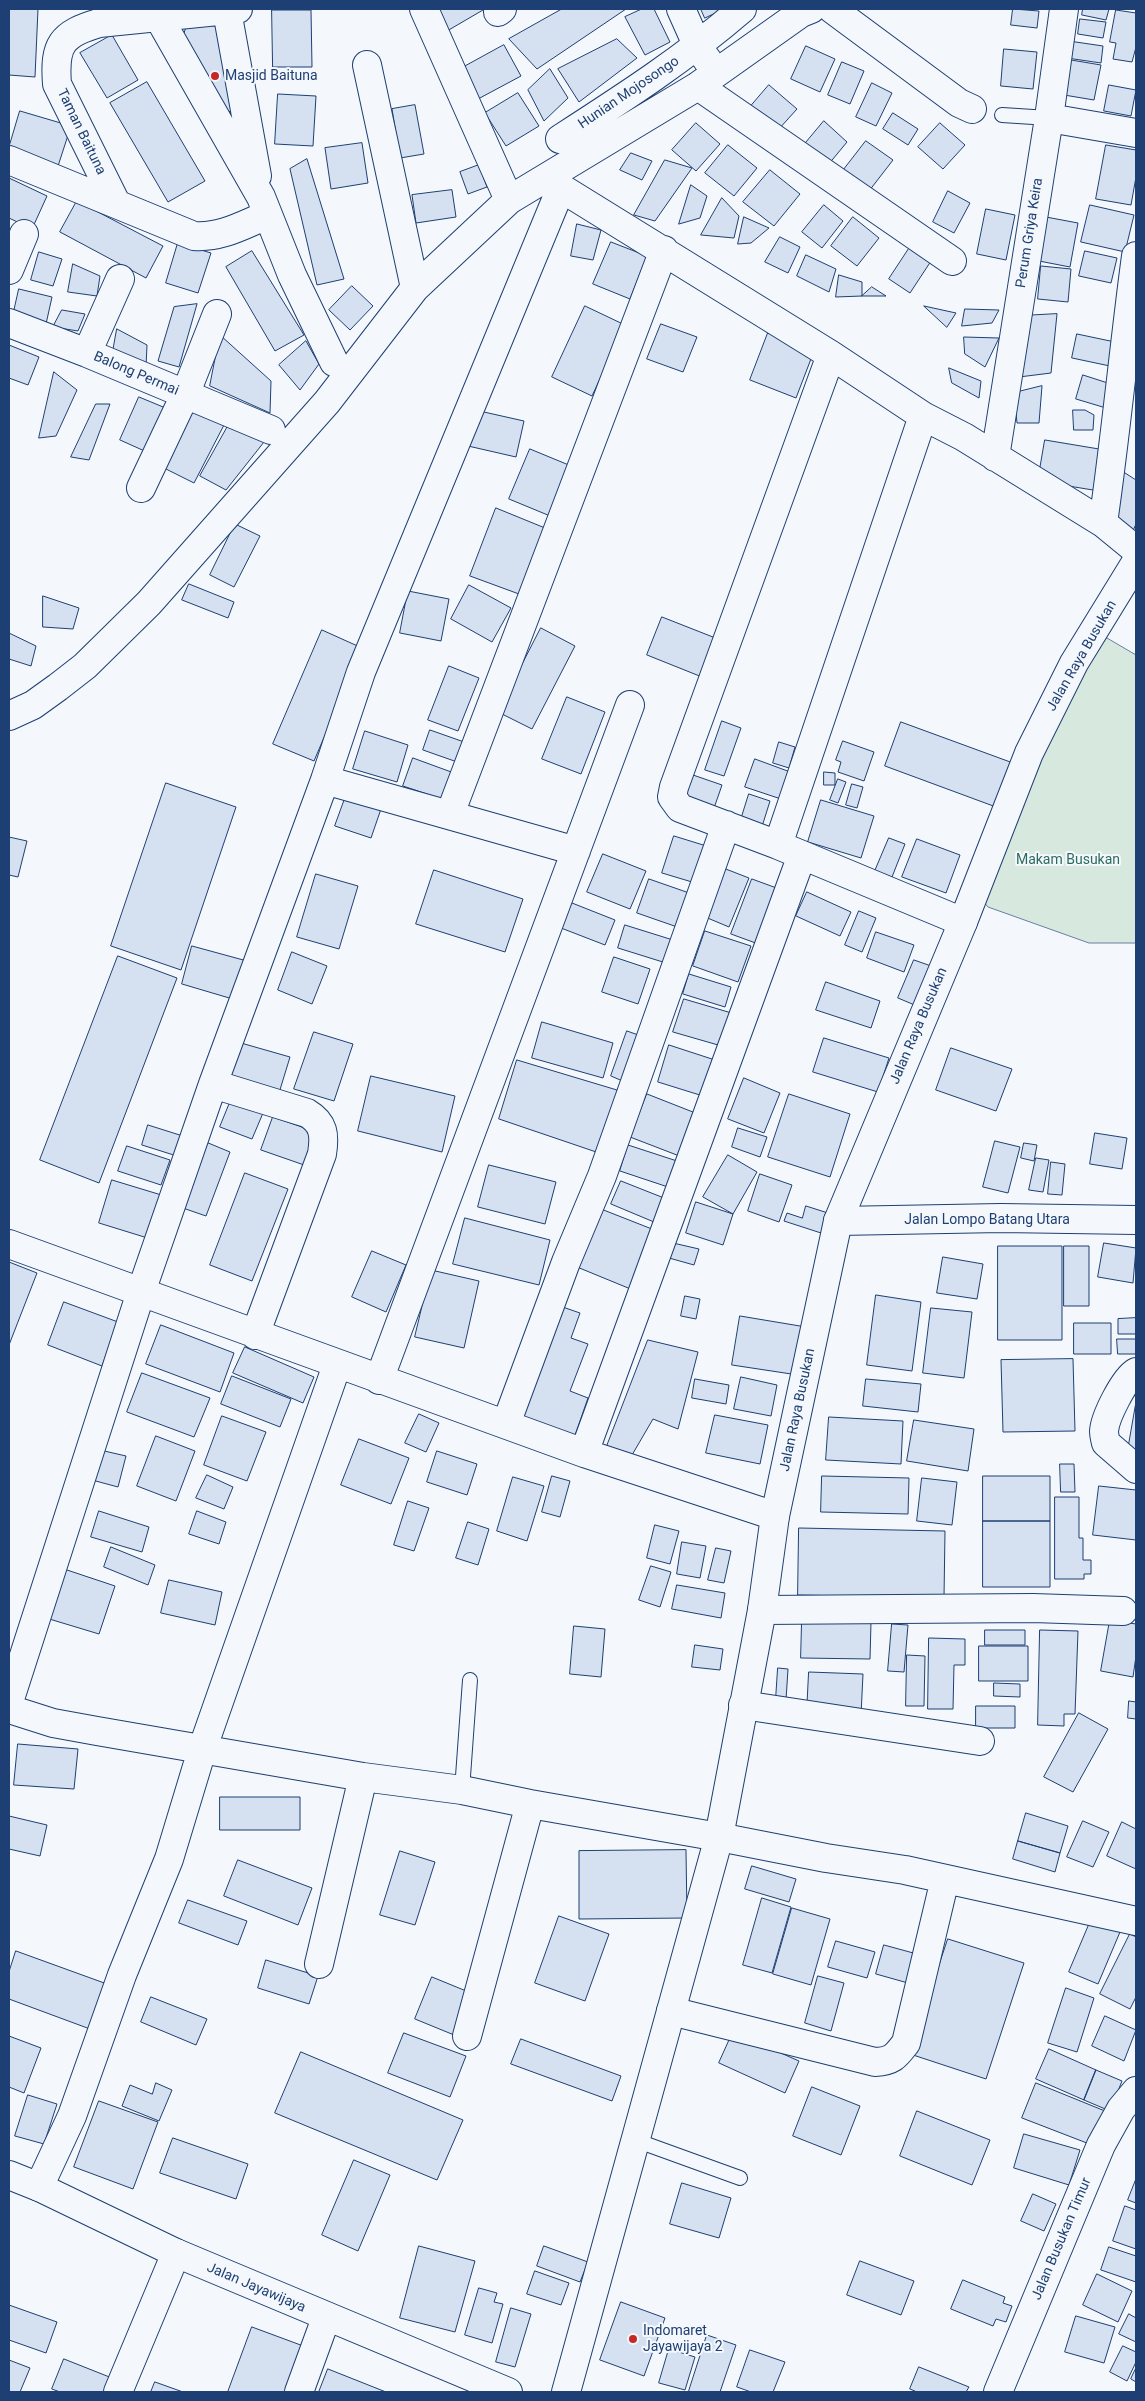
<!DOCTYPE html>
<style>
body{margin:0}
#map{position:relative;width:1145px;height:2401px;overflow:hidden;background:#f4f7fb;font-family:Roboto,sans-serif}
canvas{display:block}
.frame{position:absolute;inset:0;border:10px solid #1d3f73;pointer-events:none}
</style>
<div id="map">
<canvas width="1145" height="2401"></canvas>
<div class="frame"></div>
</div>
<script>
const ctx = document.querySelector('canvas').getContext('2d');
ctx.lineJoin = 'round';
function fill(path, color) {
  ctx.fillStyle = color;
  ctx.fill(path, 'evenodd');
}
function strokePath(path, color, width, dash) {
  ctx.strokeStyle = color;
  ctx.lineWidth = width;
  ctx.lineCap = dash ? 'butt' : 'round';
  ctx.setLineDash(dash || []);
  ctx.stroke(path);
}
function drawText(font, color, halo, rows, align = 'center') {
  ctx.font = font + ' Roboto,sans-serif';
  ctx.lineWidth = 4;
  ctx.setLineDash([]);
  ctx.textBaseline = 'middle';
  ctx.strokeStyle = halo;
  ctx.fillStyle = color;
  for (const [text, x, y, turn = 0] of rows) {
    ctx.save();
    ctx.translate(x, y);
    ctx.rotate((+turn || 0) * Math.PI / 180);
    ctx.textAlign = isNaN(turn) ? turn : align;
    if (halo) ctx.strokeText(text, 0, 0);
    ctx.fillText(text, 0, 0);
    ctx.restore();
  }
}
const green = new Path2D(`
 M1107,638L1136,655V943H1089L988,907L982,900L1016,802L1087,658Z`);
const building = new Path2D(`
 M9,9H38L35,77L9,75Z
 M434,9H483V10L447,31Z
 M562,9H626L537,69L509,39Z
 M642,9H654L670,42L645,55L625,17Z
 M701,9H724L705,18Z
 M1013,9L1039,11L1037,28L1011,25Z
 M1083,9H1109L1106,20L1082,15Z
 M272,10H311L312,67H273Z
 M1116,10L1136,13V47L1132,62L1113,59L1116,43L1110,42Z
 M1080,19L1106,22L1103,38L1078,34Z
 M221,22L239,107L220,116L180,45L187,24Z
 M112,35L138,80L107,98L80,53Z
 M617,39L637,58L579,102L558,69Z
 M1069,41L1103,46L1101,63L1067,58Z
 M504,45L521,76L478,99L462,68Z
 M806,46L835,59L820,92L791,79Z
 M1004,49L1037,52L1033,89L1001,86Z
 M1071,60L1101,65L1094,100L1064,95Z
 M842,62L864,71L850,104L828,95Z
 M550,69L568,98L544,121L528,90Z
 M147,82L205,181L168,202L110,103Z
 M872,83L892,93L876,126L856,117Z
 M769,85L797,109L778,130L751,106Z
 M1109,85L1136,90L1131,116L1104,111Z
 M518,93L539,126L506,146L485,113Z
 M278,94L316,96L313,146L275,144Z
 M415,105L424,154L400,158L392,109Z
 M20,111L71,126L58,166L9,148Z
 M893,113L918,129L908,145L883,129Z
 M824,121L847,142L828,165L804,145Z
 M696,123L720,144L696,171L672,150Z
 M940,123L965,145L943,169L918,147Z
 M866,141L893,160L869,191L842,172Z
 M362,143L368,183L331,189L325,148Z
 M728,145L757,168L734,196L705,173Z
 M1106,145L1136,150V177L1131,205L1096,199Z
 M631,153L652,161L642,180L620,170Z
 M307,159L344,279L317,285L290,169Z
 M665,160L692,168L655,221L634,215Z
 M479,165L487,187L468,194L460,172Z
 M770,170L800,194L774,226L743,202Z
 M9,178L47,196L32,229L9,218Z
 M691,185L707,196L700,218L679,224Z
 M452,190L456,217L416,223L412,195Z
 M948,191L970,203L954,233L933,222Z
 M722,198L739,216L734,238L701,235Z
 M77,201L163,246L146,278L60,232Z
 M824,205L843,221L822,248L802,232Z
 M1090,205L1134,215L1125,252L1081,242Z
 M986,209L1015,215L1006,260L977,254Z
 M744,217L769,228L751,243L738,244Z
 M853,217L879,238L857,266L831,246Z
 M1046,217L1078,223L1070,267L1039,261Z
 M577,224L601,230L593,260L571,256Z
 M780,237L800,247L788,273L765,262Z
 M611,242L647,256L630,299L593,284Z
 M178,243L211,253L198,293L166,283Z
 M912,244L933,258L910,293L889,279Z
 M252,251L304,335L275,351L226,267Z
 M1085,251L1117,258L1111,283L1079,276Z
 M39,252L62,259L53,286L31,280Z
 M806,255L836,269L829,292L797,276Z
 M73,264L100,276L97,296L68,292Z
 M1041,266L1071,269L1068,302L1038,299Z
 M839,275L862,282V296L836,297Z
 M352,286L373,306L350,330L329,310Z
 M872,287L886,296H862Z
 M19,289L52,297L46,324L13,316Z
 M197,304L179,367L158,361L174,307Z
 M585,306L625,325L592,396L552,377Z
 M924,306L956,313L947,327Z
 M965,309L999,310L992,323L962,326Z
 M62,310L85,314L78,331L53,327Z
 M1057,314L1051,373L1019,377L1021,316Z
 M661,324L697,337L683,372L647,359Z
 M117,329L147,345L146,367L112,357Z
 M768,333L814,351L796,398L750,380Z
 M1077,334L1115,342L1110,366L1072,358Z
 M220,335L271,381L270,413L210,386Z
 M964,337L999,338L985,367L965,354Z
 M306,341L319,364L300,390L279,365Z
 M9,345L39,357L28,385L9,378Z
 M949,368L981,381L979,398L952,383Z
 M54,372L77,390L56,436L39,438Z
 M1083,375L1114,385L1106,408L1076,399Z
 M1042,386L1039,423H1017L1014,393Z
 M139,397L168,409L149,453L120,440Z
 M96,404H110L89,460L71,457Z
 M190,407L224,425L194,483L160,466Z
 M475,410L524,421L516,457L468,446Z
 M1073,410H1085L1094,415L1093,430H1074Z
 M228,426L264,442L226,490L200,476Z
 M1045,440L1105,450L1099,491L1038,481Z
 M530,449L576,468L555,518L509,499Z
 M1122,471L1136,480V524L1132,533L1117,517Z
 M496,508L545,528L519,594L470,576Z
 M235,524L260,536L234,587L210,575Z
 M189,584L234,602L228,618L182,600Z
 M469,585L511,608L492,642L451,619Z
 M408,591L449,599L441,641L400,633Z
 M43,596L79,608L73,629L43,627Z
 M662,617L718,639L702,677L647,655Z
 M541,628L575,646L532,729L498,712Z
 M322,630L362,648L314,761L273,744Z
 M9,633L36,646L31,666L9,659Z
 M449,666L479,678L458,731L428,720Z
 M567,697L605,712L581,774L542,759Z
 M722,721L741,728L724,776L705,770Z
 M901,722L1013,763L996,807L885,766Z
 M430,730L467,743L460,763L423,750Z
 M365,731L408,745L397,782L353,769Z
 M843,741L874,752L864,781L838,772L841,762L836,760Z
 M779,742L795,747L789,768L773,763Z
 M413,758L454,773L445,800L403,786Z
 M755,759L793,773L784,800L745,787Z
 M824,772L835,773V785H824Z
 M693,775L722,785L713,811L684,801Z
 M838,779L846,782L838,803L830,800Z
 M166,783L236,807L181,970L111,946Z
 M852,784L863,787L857,808L846,805Z
 M347,793L382,806L371,838L335,826Z
 M749,794L770,801L760,833L739,826Z
 M821,800L874,816L861,858L808,842Z
 M674,836L713,848L702,885L662,873Z
 M9,837L27,841L18,877L9,875Z
 M889,838L905,844L892,877L875,871Z
 M917,839L960,855L946,893L902,877Z
 M603,854L646,871L630,909L587,892Z
 M718,866L749,878L729,927L698,914Z
 M434,870L523,899L505,952L416,924Z
 M316,874L358,886L339,949L297,937Z
 M649,879L695,895L683,929L637,913Z
 M752,879L782,890L761,945L731,934Z
 M807,892L851,912L840,936L796,916Z
 M572,903L615,920L605,945L561,928Z
 M859,911L876,918L862,952L845,945Z
 M625,925L673,940L666,963L618,948Z
 M705,931L751,946L738,982L693,966Z
 M876,932L914,945L904,972L867,958Z
 M192,946L247,961L236,1000L182,984Z
 M292,952L327,966L312,1004L278,990Z
 M118,956L177,978L99,1183L40,1160Z
 M614,957L650,969L638,1004L602,992Z
 M914,960L934,967L917,1006L898,998Z
 M689,974L731,987L725,1007L683,994Z
 M826,982L880,1001L871,1028L816,1010Z
 M684,999L735,1014L725,1047L673,1032Z
 M542,1022L613,1043L603,1078L532,1058Z
 M627,1031L644,1037L627,1083L611,1076Z
 M314,1032L353,1044L334,1101L294,1089Z
 M824,1038L889,1058L878,1092L813,1072Z
 M241,1043L290,1057L279,1093L230,1078Z
 M669,1045L715,1060L703,1096L658,1082Z
 M951,1048L1012,1069L996,1111L936,1090Z
 M517,1060L627,1093L608,1156L499,1119Z
 M371,1076L455,1096L442,1152L358,1131Z
 M744,1078L780,1093L764,1133L728,1119Z
 M647,1094L698,1114L682,1157L630,1137Z
 M789,1094L850,1114L830,1177L768,1157Z
 M231,1100L263,1113L252,1139L220,1127Z
 M273,1117L319,1133L307,1166L261,1150Z
 M148,1125L186,1137L180,1157L142,1145Z
 M738,1128L767,1137L760,1157L732,1147Z
 M1095,1133L1127,1138L1122,1169L1090,1164Z
 M201,1140L230,1152L206,1216L177,1206Z
 M995,1141L1020,1147L1008,1193L983,1187Z
 M1024,1143L1037,1145L1034,1161L1021,1158Z
 M628,1145L677,1161L668,1187L620,1171Z
 M127,1146L170,1160L161,1185L118,1171Z
 M728,1155L757,1172L733,1214L703,1197Z
 M1036,1158L1049,1160L1043,1192L1029,1190Z
 M1051,1162L1065,1164L1062,1195L1048,1194Z
 M489,1165L556,1182L545,1224L478,1207Z
 M245,1173L288,1189L252,1281L210,1265Z
 M760,1174L792,1185L779,1222L748,1211Z
 M112,1180L168,1197L154,1240L99,1223Z
 M621,1181L664,1198L654,1222L611,1204Z
 M696,1202L733,1214L723,1245L686,1233Z
 M806,1206L828,1213L821,1233L784,1221L787,1213L802,1218Z
 M601,1209L657,1231L633,1290L577,1267Z
 M465,1218L550,1240L539,1285L453,1264Z
 M673,1243L699,1249L694,1265L669,1258Z
 M1104,1243L1136,1248L1133,1283L1098,1277Z
 M998,1246H1062V1340H998Z
 M1064,1246H1089V1306H1064Z
 M372,1251L406,1265L386,1312L352,1297Z
 M943,1257L983,1264L977,1299L937,1293Z
 M9,1262L37,1273L9,1345Z
 M431,1270L479,1281L464,1348L415,1337Z
 M876,1295L921,1302L912,1371L867,1365Z
 M685,1296L700,1299L696,1319L681,1316Z
 M64,1302L118,1322L102,1366L48,1345Z
 M554,1304L580,1313L571,1338L588,1344L570,1391L588,1398L573,1441L511,1418Z
 M931,1308L972,1312L964,1378L923,1373Z
 M740,1316L806,1327L798,1375L732,1365Z
 M1136,1318V1334H1118V1319Z
 M1074,1323H1111V1354H1074Z
 M161,1325L234,1353L220,1392L146,1364Z
 M1117,1339H1136V1354H1118Z
 M648,1340L698,1352L678,1429L653,1419L632,1455L607,1446Z
 M245,1347L314,1377L303,1403L233,1373Z
 M1073,1359L1075,1431L1003,1432L1001,1360Z
 M142,1373L210,1398L194,1437L127,1412Z
 M232,1376L291,1399L280,1427L221,1404Z
 M741,1377L777,1385L771,1416L734,1409Z
 M695,1379L729,1385L726,1404L692,1398Z
 M866,1379L921,1384L918,1412L863,1406Z
 M1136,1402V1451L1128,1450Z
 M419,1414L439,1423L426,1452L405,1443Z
 M715,1415L768,1425L760,1464L706,1453Z
 M222,1416L266,1432L247,1481L204,1465Z
 M829,1417L903,1421L901,1464L826,1460Z
 M914,1420L974,1429L968,1471L907,1461Z
 M156,1436L195,1451L176,1501L137,1486Z
 M359,1439L409,1458L391,1504L341,1485Z
 M100,1450L126,1456L118,1487L92,1480Z
 M437,1451L477,1464L467,1495L427,1482Z
 M1060,1464H1074L1075,1492H1061Z
 M207,1475L233,1487L224,1509L196,1498Z
 M552,1476L570,1481L560,1517L542,1512Z
 M822,1476L909,1478L908,1514L821,1512Z
 M983,1476H1050V1521H983Z
 M513,1477L544,1486L527,1541L497,1531Z
 M922,1478L957,1482L952,1525L917,1521Z
 M1099,1486L1136,1490V1540L1093,1535Z
 M1055,1497H1079V1538H1083V1560H1091V1574H1084V1579H1055Z
 M408,1501L429,1508L414,1551L394,1545Z
 M99,1511L149,1527L142,1552L91,1537Z
 M197,1511L226,1522L219,1544L189,1534Z
 M983,1521H1050V1587H983Z
 M468,1522L489,1529L478,1565L456,1558Z
 M655,1525L679,1531L670,1564L647,1558Z
 M799,1528L945,1531L944,1598L798,1595Z
 M682,1542L706,1546L700,1578L677,1574Z
 M111,1547L155,1565L148,1585L104,1567Z
 M716,1548L731,1551L724,1583L708,1580Z
 M651,1566L671,1572L660,1607L639,1600Z
 M61,1568L115,1586L99,1634L46,1618Z
 M169,1580L222,1592L215,1625L161,1613Z
 M677,1585L725,1593L721,1618L672,1609Z
 M1110,1620L1136,1624V1656L1133,1677L1101,1671Z
 M802,1621L871,1622L870,1659L801,1658Z
 M892,1624L908,1625L904,1672L888,1671Z
 M574,1626L605,1629L601,1677L570,1674Z
 M985,1630H1025V1645H985Z
 M1040,1630L1078,1631L1075,1714H1064V1726L1038,1725Z
 M929,1638L965,1639V1665H954L953,1709H928Z
 M695,1645L723,1649L720,1670L692,1667Z
 M979,1646H1028V1681H979Z
 M907,1655L925,1656L924,1706H906Z
 M778,1668L788,1669L786,1700L776,1699Z
 M809,1672L863,1674L861,1715L807,1712Z
 M994,1683L1020,1684V1697L994,1696Z
 M1129,1701L1136,1702V1719L1128,1718Z
 M976,1706H1015V1728H976Z
 M1079,1713L1108,1729L1073,1792L1044,1777Z
 M18,1744L78,1749L74,1789L14,1785Z
 M220,1797H300V1830H220Z
 M1026,1813L1068,1826L1060,1853L1018,1841Z
 M9,1816L47,1825L40,1856L9,1849Z
 M1083,1821L1109,1832L1093,1867L1067,1857Z
 M1122,1822L1136,1829V1869L1107,1856Z
 M1018,1841L1060,1853L1055,1872L1013,1859Z
 M686,1850L687,1918L579,1919V1851Z
 M400,1851L435,1862L415,1925L380,1915Z
 M238,1860L312,1888L298,1925L224,1896Z
 M752,1866L796,1879L789,1902L745,1889Z
 M762,1898L791,1907L772,1973L743,1965Z
 M188,1900L247,1921L238,1945L179,1923Z
 M792,1908L830,1919L811,1985L773,1974Z
 M559,1916L609,1934L585,2001L535,1983Z
 M1091,1920L1120,1932L1098,1984L1069,1972Z
 M1130,1934L1136,1937V1997L1130,2009L1100,1994Z
 M948,1939L1024,1963L986,2079L910,2054Z
 M836,1941L875,1952L867,1978L828,1967Z
 M884,1945L917,1954L908,1983L876,1974Z
 M16,1951L107,1984L90,2029L9,1999V1972Z
 M266,1960L318,1976L309,2004L258,1988Z
 M818,1976L844,1983L831,2031L805,2023Z
 M432,1977L476,1995L459,2037L415,2019Z
 M1066,1988L1094,1998L1077,2052L1048,2043Z
 M151,1997L207,2019L196,2045L141,2022Z
 M1105,2016L1136,2030L1124,2061L1092,2046Z
 M733,2032L799,2061L785,2093L719,2063Z
 M404,2033L466,2056L450,2097L388,2073Z
 M9,2036L41,2048L24,2093L9,2087Z
 M521,2039L621,2076L612,2101L511,2064Z
 M1049,2049L1096,2070L1084,2100L1036,2079Z
 M301,2052L463,2120L437,2180L275,2113Z
 M1096,2070L1122,2081L1110,2111L1084,2100Z
 M156,2083L172,2090L159,2121L122,2106L130,2085L152,2094Z
 M1036,2083L1105,2111L1092,2145L1022,2118Z
 M812,2087L860,2106L841,2155L793,2136Z
 M28,2095L57,2104L44,2144L15,2136Z
 M99,2101L158,2122L133,2189L74,2167Z
 M917,2111L990,2140L972,2185L900,2156Z
 M1024,2134L1080,2150L1069,2185L1014,2168Z
 M173,2138L248,2164L236,2199L160,2173Z
 M354,2160L390,2175L358,2251L322,2235Z
 M1136,2179V2203L1128,2200Z
 M682,2183L731,2198L719,2238L670,2224Z
 M1033,2194L1056,2204L1044,2231L1021,2221Z
 M1125,2206L1136,2210V2249L1113,2241Z
 M419,2246L475,2261L455,2332L400,2318Z
 M544,2246L588,2262L580,2282L537,2266Z
 M1109,2247L1136,2256V2282L1101,2270Z
 M860,2261L914,2281L901,2315L847,2295Z
 M535,2271L569,2283L561,2305L527,2294Z
 M1097,2274L1132,2291L1118,2322L1083,2305Z
 M963,2280L1005,2297L1003,2303L1012,2306L1006,2322L996,2319L993,2326L951,2309Z
 M479,2288L497,2293L494,2302L503,2304L492,2343L465,2335Z
 M621,2302L665,2318L644,2376L600,2360Z
 M9,2305L57,2322L46,2353L9,2340Z
 M511,2308L531,2314L515,2367L496,2362Z
 M1129,2314L1136,2318V2342L1119,2334Z
 M1076,2316L1115,2327L1104,2363L1065,2352Z
 M252,2327L306,2347L289,2392H228Z
 M707,2335L736,2345L720,2392H691L689,2391Z
 M1123,2346L1136,2352V2362L1127,2381L1110,2372Z
 M669,2349L695,2357L685,2390L659,2383Z
 M750,2350L785,2362L773,2392H751L737,2387Z
 M64,2359L117,2380L113,2392H60L52,2389Z
 M9,2360L30,2368L20,2392H9Z
 M919,2367L969,2387L966,2392H917L910,2389Z
 M1136,2368V2382L1131,2379Z
 M328,2369L386,2392H319Z
 M155,2382L183,2392H151Z`);
const service = new Path2D(`
 M1002,115L1049,118
 M462,1790L470,1680
 M635,2140L740,2178`);
const minor = new Path2D(`
 M424,9L509,200
 M681,9L698,47L708,61
 M832,9L959,103L972,109
 M227,11L257,176
 M498,12L502,9
 M159,18L261,197L292,275L334,362
 M367,65L415,288
 M698,86L952,261
 M1049,118L1136,133
 M560,139C625,97 684,59 742,9
 M9,160L194,236C221,238 243,225 267,215
 M548,178L561,188L831,355L923,416L964,437L1103,523L1136,550
 M116,203L57,84C54,45 61,34 99,23L238,9
 M9,270L24,234
 M9,323L87,353L271,430
 M87,353L120,279
 M831,355L674,787L672,797L680,808L778,845L963,922
 M995,457L1049,118L1064,9
 M141,488L185,395L217,314
 M1103,523C1116,434 1124,345 1136,256
 M9,716L33,705L58,687L85,666L149,603L327,402L415,288L509,200L698,86L801,13L811,9
 M325,780L576,851
 M450,814L664,250
 M778,845L923,416
 M213,1084L307,1113C324,1123 325,1135 322,1154L255,1335
 M838,1221L1001,1218L1136,1220
 M9,1244L584,1453L775,1516
 M1136,1372C1124,1379 1105,1417 1104,1431C1104,1435 1105,1439 1106,1443L1136,1469
 M379,1380L630,705
 M506,1424L566,1262L602,1176L726,825
 M584,1453L802,855
 M762,1610L1033,1608L1123,1611
 M9,1702L141,1292L213,1084L325,780L361,672L561,188
 M743,1705L980,1741
 M9,1709L53,1723L97,1731L363,1777L462,1790L530,1804L719,1837L826,1858L905,1870L1136,1921
 M319,1964L363,1777
 M671,2011L875,2062C893,2061 896,2056 906,2043L945,1879
 M467,2036L530,1804
 M39,2187L72,2116L122,1975L169,1859L202,1750L337,1365
 M118,2392L176,2253
 M299,2392L326,2318
 M998,2392L1101,2145L1121,2109L1136,2091`);
const tertiary = new Path2D(`
 M566,2392L719,1837L762,1610L775,1516L838,1221L963,922L1029,753L1074,663L1136,562`);
const secondary = new Path2D(`
 M9,2175L39,2187L176,2253L508,2392`);
const markers = [
 [215,76,5,"#c62828"],
 [633,2339,5,"#c62828"]
];
const poiNames = [
 ["Masjid Baituna",225,76],
 ["Indomaret",643,2331],
 ["Jayawijaya 2",643,2347]
];
const streetNames = [
 ["Hunian Mojosongo",629,93,-34],
 ["Taman Baituna",81,132,64],
 ["Perum Griya Keira",1030,233,-81],
 ["Balong Permai",136,374,23],
 ["Jalan Raya Busukan",1082,656,-60],
 ["Jalan Raya Busukan",919,1026,-67],
 ["Jalan Lompo Batang Utara",987,1220],
 ["Jalan Raya Busukan",798,1410,-78],
 ["Jalan Busukan Timur",1062,2239,-67],
 ["Jalan Jayawijaya",256,2288,23]
];
const parkNames = [
 ["Makam Busukan",1068,860]
];
fill(green, '#d7e8df');
strokePath(green, '#687fa3', 1);
fill(building, '#d5e0f0');
strokePath(building, '#1d3f73', 1);
strokePath(service, '#1d3f73', 16);
strokePath(minor, '#1d3f73', 30);
strokePath(tertiary, '#1d3f73', 30);
strokePath(secondary, '#1d3f73', 30);
strokePath(service, '#f4f7fb', 14);
strokePath(minor, '#f4f7fb', 28);
strokePath(tertiary, '#f4f7fb', 28);
strokePath(secondary, '#f4f7fb', 28);
for (const [x, y, r, color] of markers) {
  const dot = new Path2D();
  dot.arc(x, y, r, 0, 2 * Math.PI);
  ctx.fillStyle = color;
  ctx.fill(dot);
  strokePath(dot, '#f4f7fb', 2);
}
drawText('14px', '#1d3f73', '#f4f7fb', poiNames, 'left');
drawText('14px', '#1d3f73', '#f4f7fb', streetNames);
drawText('14px', '#2c6c60', '#f4f7fb', parkNames);
</script>
